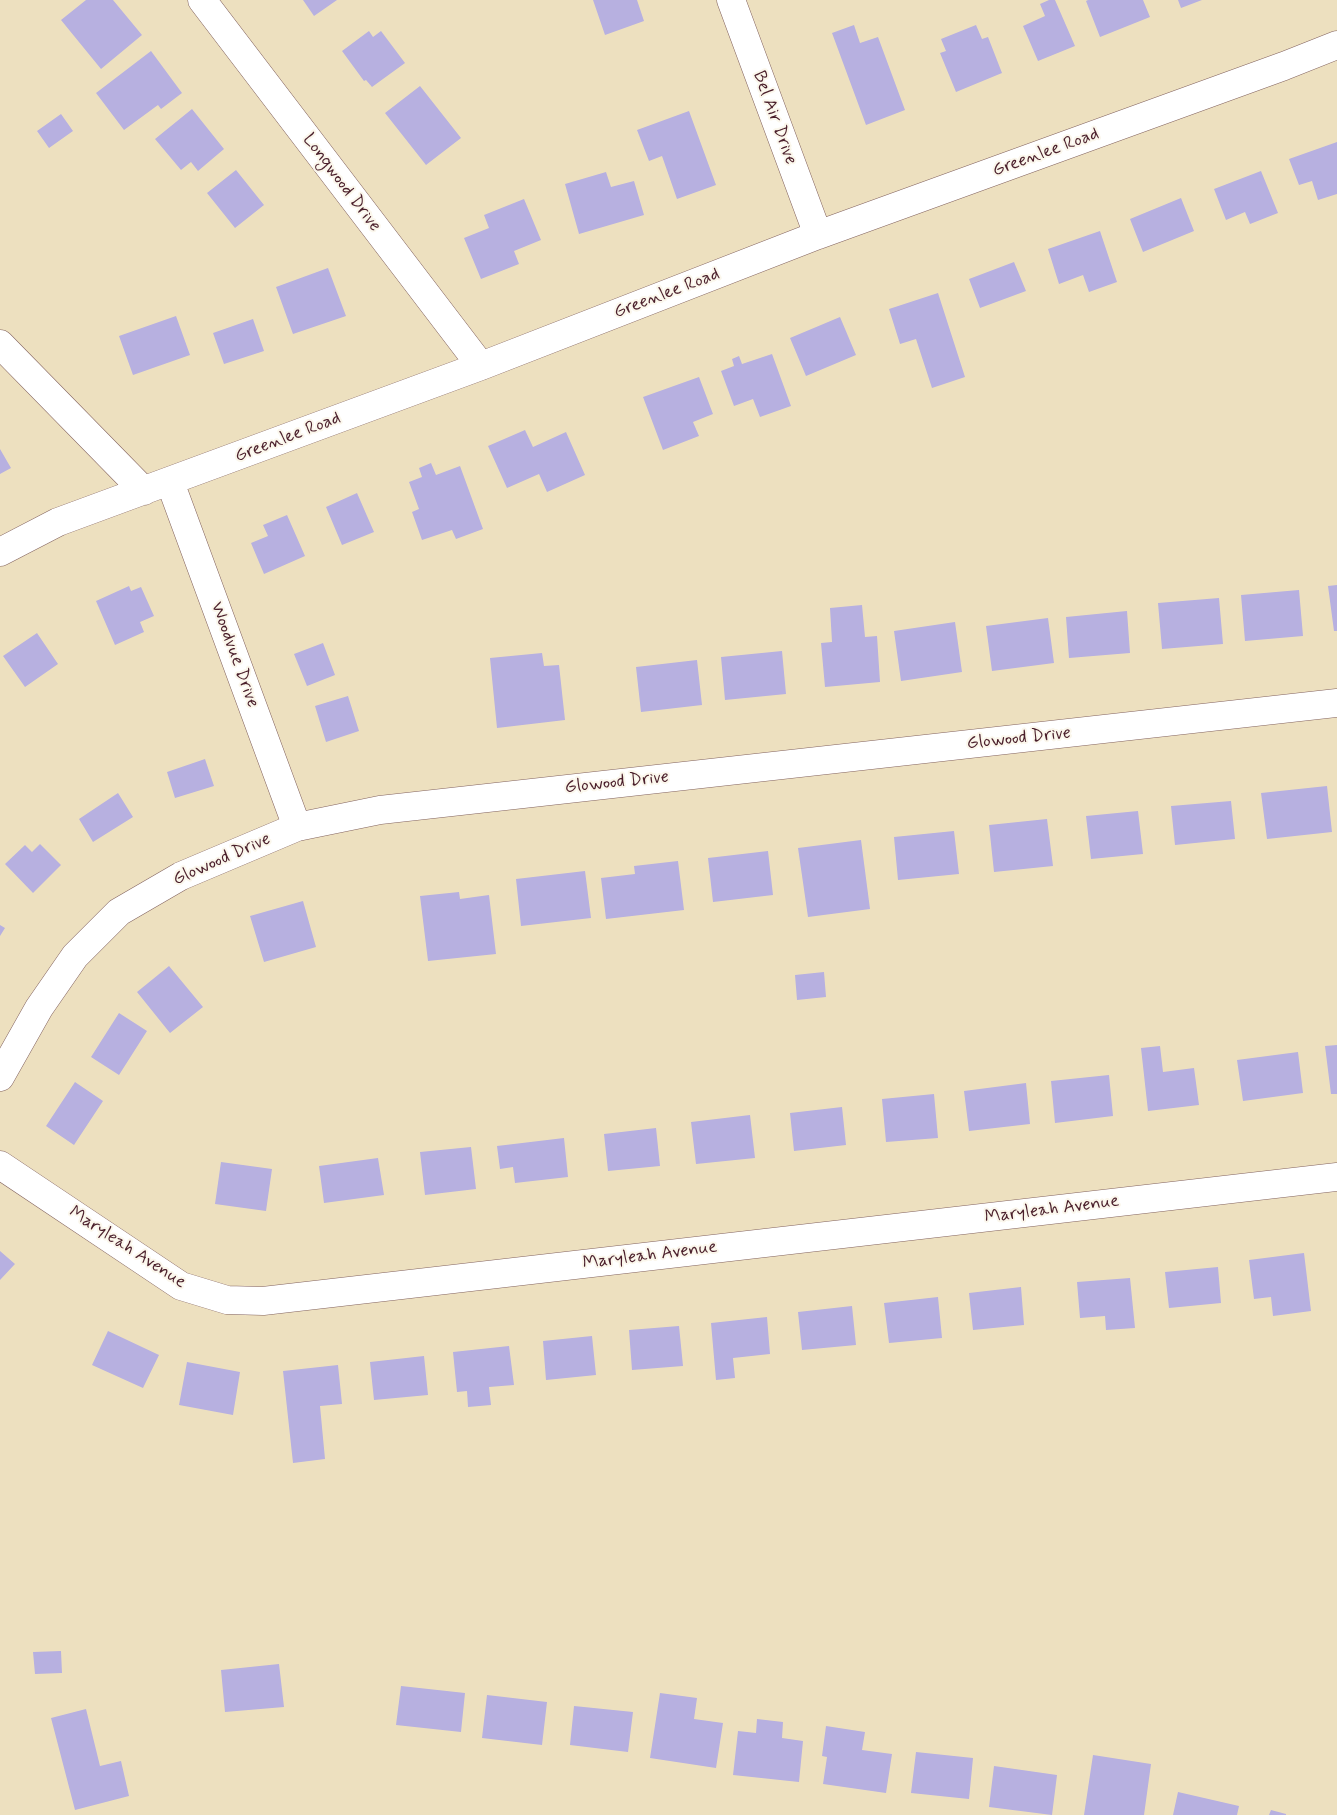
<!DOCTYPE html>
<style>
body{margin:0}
canvas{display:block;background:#ede0bf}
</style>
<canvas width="1337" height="1815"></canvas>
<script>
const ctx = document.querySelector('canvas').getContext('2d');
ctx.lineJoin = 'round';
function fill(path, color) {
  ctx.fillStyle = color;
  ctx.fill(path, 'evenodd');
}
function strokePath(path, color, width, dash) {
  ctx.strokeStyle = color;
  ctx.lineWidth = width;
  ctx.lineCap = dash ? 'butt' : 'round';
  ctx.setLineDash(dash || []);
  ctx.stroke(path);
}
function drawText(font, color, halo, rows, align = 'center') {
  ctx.font = font + ' Mynerve,sans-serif';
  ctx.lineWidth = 4;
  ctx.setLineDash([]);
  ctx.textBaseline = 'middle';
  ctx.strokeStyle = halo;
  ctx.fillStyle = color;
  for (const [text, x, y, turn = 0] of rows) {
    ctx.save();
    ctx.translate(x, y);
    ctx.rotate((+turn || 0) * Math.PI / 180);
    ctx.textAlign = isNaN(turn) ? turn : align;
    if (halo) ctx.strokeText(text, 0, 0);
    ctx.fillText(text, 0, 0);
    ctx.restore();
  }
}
const building = new Path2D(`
 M86,0H113L142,35L101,69L61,20Z
 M303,0H337L314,16Z
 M593,0H637L644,21L605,35Z
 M1049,0H1055L1075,46L1038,61L1023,26L1045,16L1040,4Z
 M1088,0H1143L1150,17L1100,37L1086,1Z
 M1178,0H1202L1181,8Z
 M854,25L860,43L878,37L905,110L866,125L832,33Z
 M976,25L982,39L988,37L1002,73L956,92L940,53L946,51L941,39Z
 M369,31L373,37L381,31L405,63L372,87L366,80L364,81L342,51Z
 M151,51L182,93L161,109L158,105L124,130L96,93Z
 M420,86L461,138L426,165L385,113Z
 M192,109L224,149L198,171L191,162L181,170L155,139Z
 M689,111L716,185L677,199L662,156L649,161L637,130Z
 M61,114L73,131L49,148L37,131Z
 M1337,142V194L1318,200L1312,181L1299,185L1289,159Z
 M236,170L264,205L235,228L207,193Z
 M1261,171L1278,213L1250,224L1245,212L1226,220L1214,189Z
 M606,172L611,187L634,181L644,215L579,234L565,184Z
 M1181,198L1194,231L1143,252L1130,219Z
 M524,199L541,240L514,251L519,264L481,279L464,238L489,228L484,215Z
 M1100,231L1117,282L1089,292L1083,275L1059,284L1048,249Z
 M1014,262L1026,291L980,308L969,279Z
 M328,268L346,316L293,334L276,287Z
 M938,293L965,377L932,388L916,339L900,344L889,309Z
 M176,316L190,355L133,375L119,336Z
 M840,317L856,355L806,376L790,338Z
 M253,319L264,351L224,364L213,333Z
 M772,354L791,406L760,417L753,399L734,406L721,371L734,366L732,359L739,356L742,364Z
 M699,377L713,414L693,422L699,436L663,450L643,397Z
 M525,430L533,447L566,432L585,475L547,492L539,474L507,488L488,446Z
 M0,449L11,468L0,474Z
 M431,463L436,475L460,466L483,529L456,539L452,530L422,540L412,512L419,509L409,482L422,477L419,468Z
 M357,493L374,532L342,545L326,507Z
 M287,515L305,556L264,574L251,543L268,536L263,525Z
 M1337,585V631H1334L1328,586Z
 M129,586L131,591L141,587L154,616L140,622L144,632L115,645L96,601Z
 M1299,590L1303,636L1245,641L1241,595Z
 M1219,598L1223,644L1162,649L1158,603Z
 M862,605L865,637L877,636L880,682L825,687L821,643L832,642L830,608Z
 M1127,611L1130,653L1069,658L1066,617Z
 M1048,618L1054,663L992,671L986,626Z
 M955,622L962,672L901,681L894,631Z
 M37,633L58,664L25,687L3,656Z
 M323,643L335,675L307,686L294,654Z
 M782,651L786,694L725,700L721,657Z
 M542,653L544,666L559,665L565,720L497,728L490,658Z
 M697,660L702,705L641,712L636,667Z
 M348,696L359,731L326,742L315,706Z
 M205,759L214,786L175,798L167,772Z
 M1327,786L1332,832L1267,839L1261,793Z
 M118,793L133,817L93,842L79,819Z
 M1231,801L1235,839L1175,845L1171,806Z
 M1138,811L1143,854L1091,859L1086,816Z
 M1047,819L1053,866L994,872L989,825Z
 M954,831L959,874L898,880L894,837Z
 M861,840L870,909L808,917L798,848Z
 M40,844L61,865L33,893L5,864L25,845L32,852Z
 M768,851L773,895L713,902L708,858Z
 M678,861L684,910L606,919L601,878L635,874L634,866Z
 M585,871L591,918L521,926L516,879Z
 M459,892L460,899L489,895L496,954L428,961L420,896Z
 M303,901L316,947L264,962L250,916Z
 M0,925L5,928L0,936Z
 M169,966L203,1007L170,1033L137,992Z
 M824,972L826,997L797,1000L795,975Z
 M119,1013L147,1031L119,1075L91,1057Z
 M1337,1045V1094H1331L1325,1046Z
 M1160,1046L1163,1072L1194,1068L1199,1105L1148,1111L1141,1048Z
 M1298,1052L1303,1093L1243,1101L1237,1060Z
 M1109,1075L1113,1116L1055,1123L1051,1081Z
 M75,1082L103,1101L74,1145L46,1126Z
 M1026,1083L1030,1124L969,1131L964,1091Z
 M934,1094L938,1138L886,1142L882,1099Z
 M842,1107L846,1145L794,1151L790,1113Z
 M750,1115L755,1158L696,1164L691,1122Z
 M656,1128L660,1166L608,1171L604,1134Z
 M564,1138L568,1177L515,1183L513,1167L500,1169L497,1146Z
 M471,1147L476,1189L425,1195L420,1152Z
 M378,1158L384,1195L324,1203L319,1166Z
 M221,1162L272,1169L266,1211L215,1204Z
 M0,1251L15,1264L0,1280Z
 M1304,1253L1311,1311L1273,1316L1271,1297L1254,1299L1249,1260Z
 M1218,1267L1221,1303L1169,1308L1165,1272Z
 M1130,1278L1135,1328L1106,1330L1105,1316L1080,1318L1077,1282Z
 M1021,1287L1024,1325L973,1330L969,1293Z
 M938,1297L942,1338L889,1343L884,1303Z
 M852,1306L856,1345L802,1350L798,1312Z
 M767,1317L770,1354L733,1358L735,1378L716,1380L711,1323Z
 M679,1326L683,1366L632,1370L629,1330Z
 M108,1331L159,1355L143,1388L92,1365Z
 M592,1336L596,1375L546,1380L543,1341Z
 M509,1346L514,1385L489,1387L491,1405L468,1407L467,1391L457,1392L453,1352Z
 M424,1356L428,1395L374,1400L370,1362Z
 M187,1362L240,1372L233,1415L179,1405Z
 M338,1365L342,1404L320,1406L325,1459L293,1463L283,1371Z
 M61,1651L62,1673L35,1674L33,1652Z
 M279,1664L284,1707L225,1712L221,1670Z
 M401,1686L465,1693L461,1732L396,1725Z
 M660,1693L697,1698L694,1719L723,1723L716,1768L650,1758Z
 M487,1695L547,1702L542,1745L482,1738Z
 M574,1706L633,1712L628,1752L570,1745Z
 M86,1709L100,1766L121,1761L129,1796L75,1810L51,1718Z
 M757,1719L783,1722L782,1738L803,1741L799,1782L733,1775L738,1731L756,1733Z
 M826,1726L865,1732L862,1750L892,1754L886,1793L823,1784L827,1757L822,1756Z
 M916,1752L973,1758L969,1799L911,1793Z
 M1093,1755L1151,1764L1144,1815H1084Z
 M994,1766L1057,1775L1052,1815L989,1807Z
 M1178,1792L1239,1806L1237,1815H1173Z
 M1271,1810L1286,1814V1815H1269Z`);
const minor = new Path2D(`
 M202,0L481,366
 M731,0L818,235
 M0,344L144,491
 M170,482L297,827
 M0,552L58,522L481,366L818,235L1284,66L1337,45
 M0,1077L39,1008L75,956L119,912L181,876L297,827L380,810L1337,703
 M0,1165L181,1286L227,1300L263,1301L1337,1177`);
const streetNames = [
 ["Bel Air Drive",774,118,70],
 ["Greenlee Road",1046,153,-20],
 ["Longwood Drive",341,183,53],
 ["Greenlee Road",667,294,-21],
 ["Greenlee Road",288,438,-21],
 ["Woodvue Drive",234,655,70],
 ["Glowood Drive",1019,739,-6],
 ["Glowood Drive",617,783,-6],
 ["Glowood Drive",222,860,-24],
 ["Maryleah Avenue",1052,1210,-7],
 ["Maryleah Avenue",127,1248,33],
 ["Maryleah Avenue",650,1256,-7]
];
fill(building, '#b7b0e0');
strokePath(minor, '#83635f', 29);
strokePath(minor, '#fff', 28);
drawText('18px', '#4a1f2b', '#fbf7ec', streetNames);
</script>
